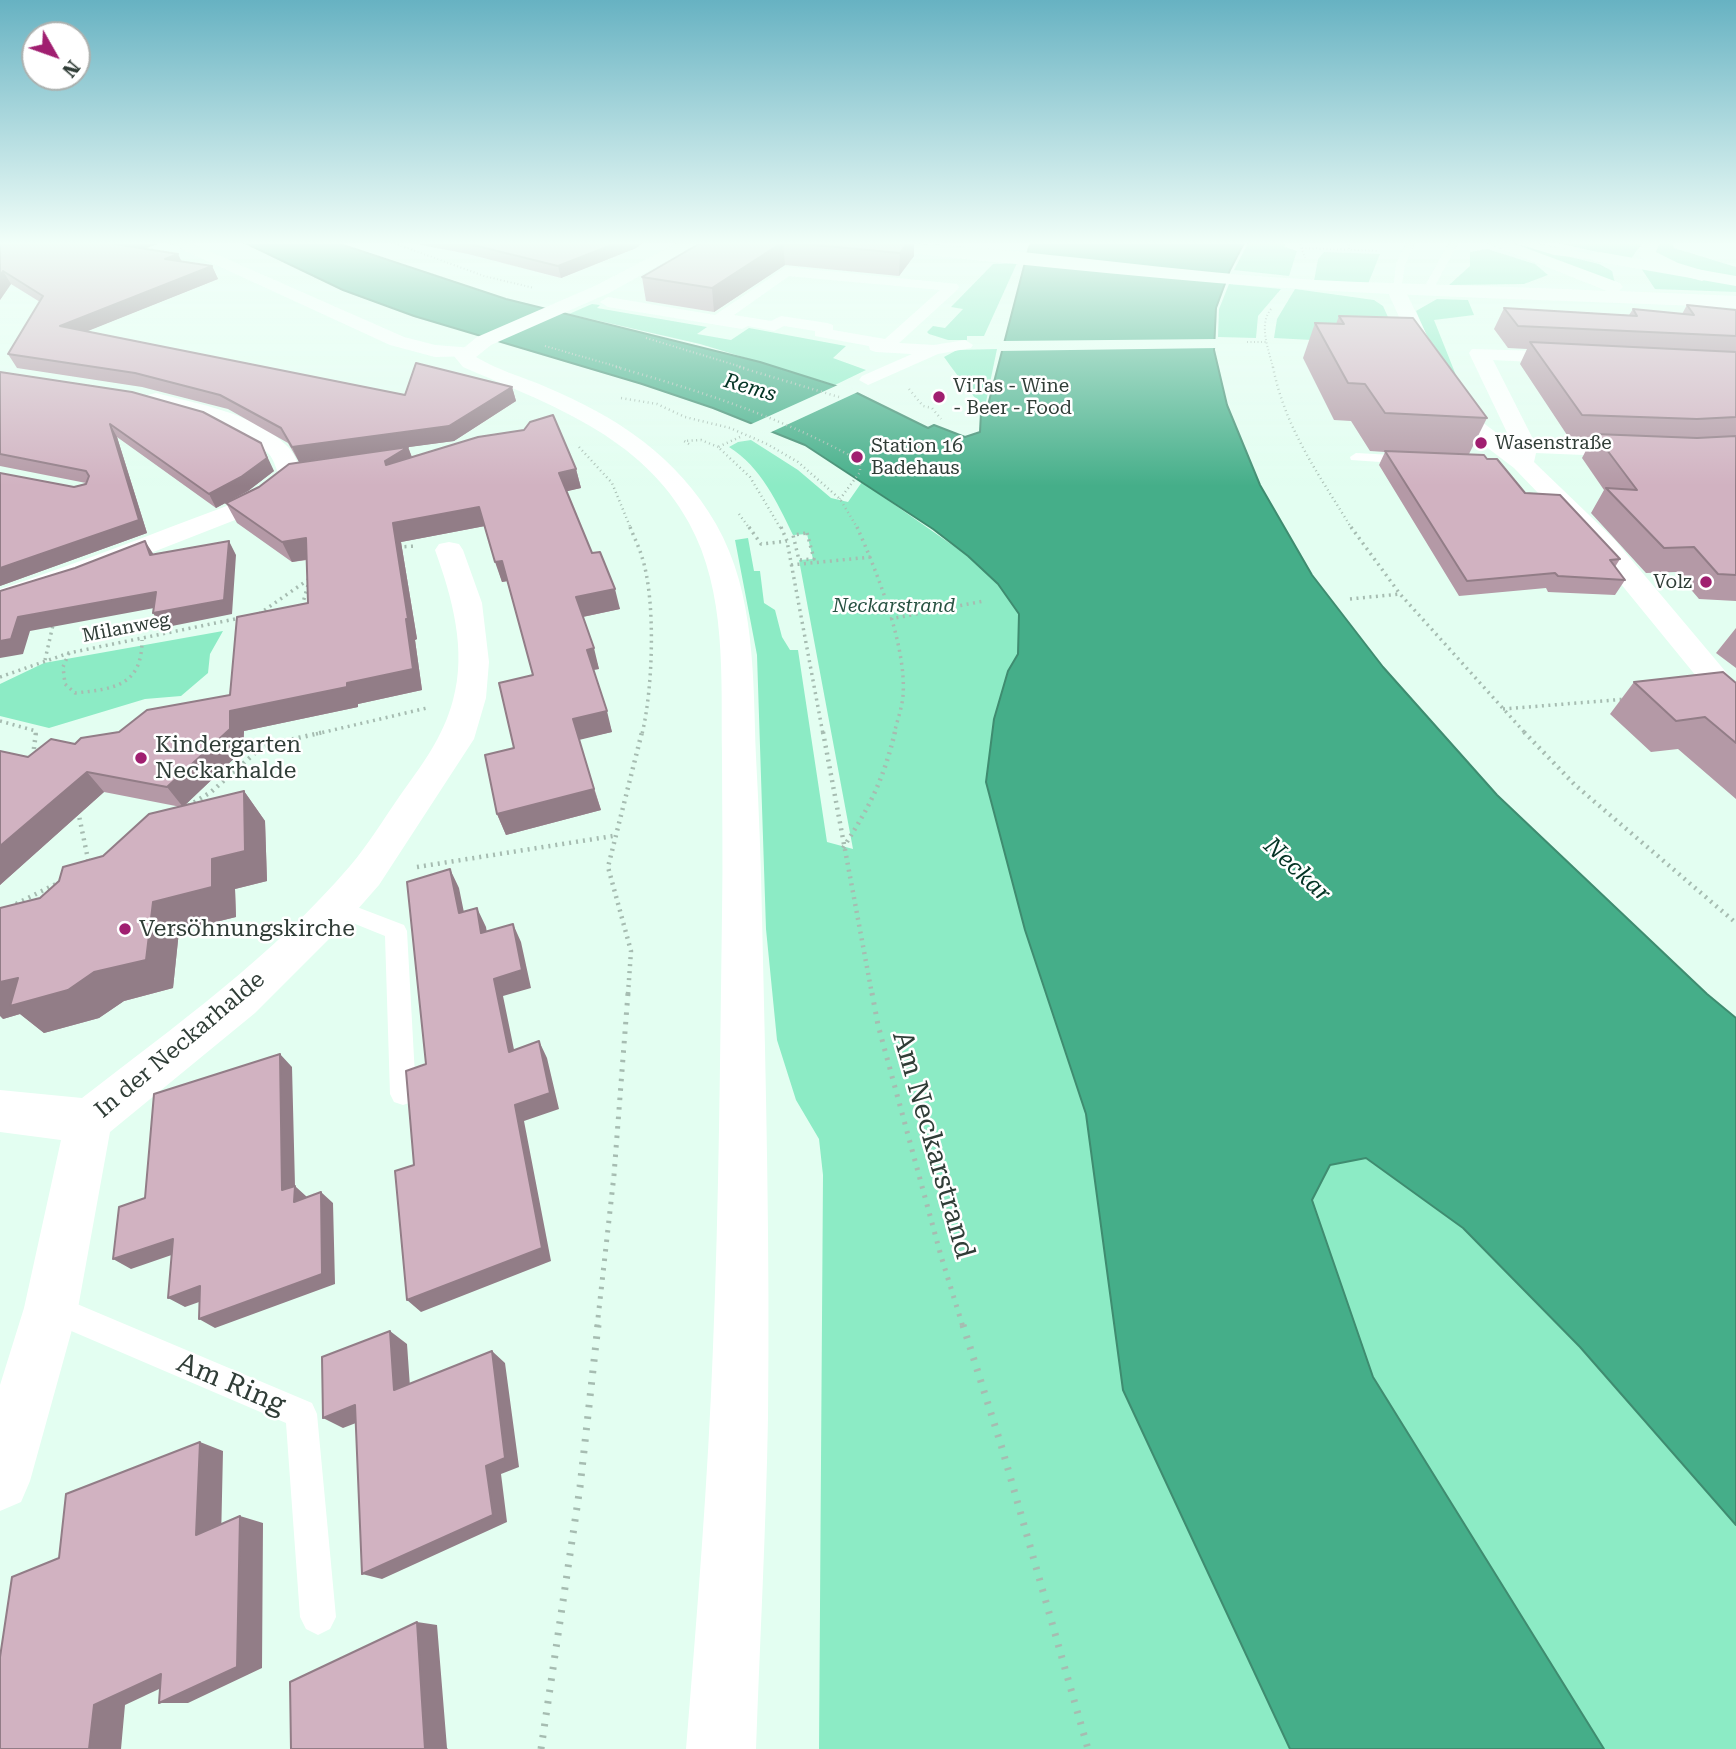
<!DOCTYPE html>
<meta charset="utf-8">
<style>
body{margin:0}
#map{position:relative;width:1736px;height:1749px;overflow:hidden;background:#e3fef1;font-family:"Roboto Serif",serif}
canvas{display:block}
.north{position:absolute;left:21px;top:21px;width:70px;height:70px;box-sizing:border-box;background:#fff;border:2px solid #acb1af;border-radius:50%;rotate:130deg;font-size:19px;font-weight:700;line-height:28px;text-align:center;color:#303d37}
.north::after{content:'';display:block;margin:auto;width:24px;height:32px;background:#a01f70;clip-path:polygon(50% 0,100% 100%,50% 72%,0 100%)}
</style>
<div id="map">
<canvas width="1736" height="1749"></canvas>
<div class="north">N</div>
</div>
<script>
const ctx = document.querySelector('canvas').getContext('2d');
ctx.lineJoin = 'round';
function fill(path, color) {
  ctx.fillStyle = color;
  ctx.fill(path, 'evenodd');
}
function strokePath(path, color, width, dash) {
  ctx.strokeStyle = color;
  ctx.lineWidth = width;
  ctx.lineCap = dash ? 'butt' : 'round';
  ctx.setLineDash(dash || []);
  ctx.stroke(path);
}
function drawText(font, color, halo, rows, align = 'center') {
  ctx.font = font + ' "Roboto Serif",serif';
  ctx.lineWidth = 5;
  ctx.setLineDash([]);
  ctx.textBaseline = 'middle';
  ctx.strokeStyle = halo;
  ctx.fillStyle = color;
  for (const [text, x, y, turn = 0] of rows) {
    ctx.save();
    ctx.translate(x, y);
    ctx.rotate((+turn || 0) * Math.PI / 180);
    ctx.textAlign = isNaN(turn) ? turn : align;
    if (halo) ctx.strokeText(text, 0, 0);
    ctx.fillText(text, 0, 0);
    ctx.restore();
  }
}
const green = new Path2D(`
 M1249,241H1283L1285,247L1297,251L1289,276L1234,270Z
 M1551,241H1644L1630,260Z
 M1656,241H1671L1674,248L1736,267V278L1691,270L1651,255Z
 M1509,242L1599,264L1612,271L1615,283L1506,244Z
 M1487,249L1535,264L1548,275L1524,284L1449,285L1470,266V252Z
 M1324,252L1380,254L1368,284L1314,281L1318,259Z
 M1017,263L984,336H967V340H948L929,334L927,332L933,326L945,328L963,309L951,307L993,264Z
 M1641,268L1736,284V292L1655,289Z
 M1229,284L1281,289L1258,316L1256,338L1218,337L1219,309Z
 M1295,289L1374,300L1383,306L1397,337L1350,342L1274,338L1277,319Z
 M1437,299L1468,300L1474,315L1434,320L1473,418L1453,397L1416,311Z
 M592,304L600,305L597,308L707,327L697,334L731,340L749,328L846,346L833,358L866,370L835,385L700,344L569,314Z
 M997,349L986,402L982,404C976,402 950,365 944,357L957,350Z
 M751,440L798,470L831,498L848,502L862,482L968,556L997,583L1019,614L1018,654L1008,671L986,782L1025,930L1086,1114L1123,1390L1290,1749H819L823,1175L819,1139L796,1100L777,1040L766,929L757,655L735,540L748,538L754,571H760L764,603L775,610L782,637L790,650H798L827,842L853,849L799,560L813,559L807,534L793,535C777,502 761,467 729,447L738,442Z
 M223,631L210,654L208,673L181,696L145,699L49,728L0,716V684L44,663Z
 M1366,1158L1463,1228L1580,1347L1736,1525V1749H1604L1373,1377L1312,1200L1330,1165Z`);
const water = new Path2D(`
 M241,241H331L506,299L760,362L855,392L928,428L934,425L965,437L980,432L981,412L987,409L1029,247L1033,241H1245L1230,270L1216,308L1214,350L1227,405L1260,485L1312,575L1383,667L1497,795L1707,994L1736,1018V1525L1580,1347L1463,1228L1366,1158L1330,1165L1312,1200L1373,1377L1604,1749H1290L1123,1390L1086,1114L1025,930L986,782L994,719L1008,671L1018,654L1019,614L998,584L968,556L933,529L805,445L713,408L642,384L414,316L343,290Z`);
const pier = new Path2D(`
 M1218,339V348L998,351L1001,341Z
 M840,384L860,391L767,434L747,426Z`);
const pathFar5 = new Path2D(`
 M388,241L484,276L534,288
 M1299,241L1305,258
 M1348,241L1349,249
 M1302,248L1378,251
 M1271,309C1258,325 1269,350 1273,368
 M646,338L745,368
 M1247,342H1268
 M545,346L622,368`);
const pathFar4 = new Path2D(`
 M616,367C701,391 783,418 860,461V472L840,499
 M739,367L839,397
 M1273,367C1285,429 1320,476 1352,529
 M909,389L923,406L932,408L941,419
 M621,398L657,404L685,417L730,428L767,444L798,462L840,499L858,529
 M740,437L718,447L750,477L781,529
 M689,444L684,441L701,440L718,447
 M579,447L612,483L631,529
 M739,514L750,529`);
const pathFar3 = new Path2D(`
 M630,527C634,537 639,547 642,557C656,600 653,689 642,734
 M749,527L761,544L787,541
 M781,527L787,541L823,734
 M857,527C877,572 907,647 903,696C902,708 897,721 894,734
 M1351,527L1400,594L1526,734
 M807,533L814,559L799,560L793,535Z
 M398,547L417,546
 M791,565L871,557
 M1350,599L1400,594
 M302,606L308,585
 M259,614L312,577
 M890,619L984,601
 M69,653L63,667L65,684L75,693C114,689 142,686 142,640
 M45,660L53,625
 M0,677L69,653L240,618
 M1503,709L1627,699
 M0,721L36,731V734
 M316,734L427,708`);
const pathFar2 = new Path2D(`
 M823,732L872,994
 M1524,732L1575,785L1736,923
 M33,756L36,732
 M188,806L211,792L263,746L324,732
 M78,811L89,864
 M843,848C870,806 883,781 895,732
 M417,867L613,836
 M16,904L58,883
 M628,994L631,951L608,867L642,732`);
const pathFar1 = new Path2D(`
 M872,993L878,1025L941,1256L963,1327
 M597,1327L614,1175L628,993`);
const path = new Path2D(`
 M963,1325L1002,1448L1088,1749
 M541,1749L580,1487L598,1325`);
const service = new Path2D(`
 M1407,241H1416L1405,264L1401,290L1393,292L1396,264Z
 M1450,241H1459L1436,284L1438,291L1430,293L1426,284Z
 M1509,241H1525L1605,257L1600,260L1554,255Z
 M1356,453L1411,456L1418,460L1411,464L1351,460L1350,457Z
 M336,899L404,925L407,931L416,1094L412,1102L403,1105L394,1102L390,1094L385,936L328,913L325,907L328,901Z
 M51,1293L312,1403L317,1414L336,1617L330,1629L318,1635L306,1629L300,1617L286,1423L41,1318L36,1308L41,1298Z`);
const pedestrian = new Path2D(`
 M786,267L957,284L959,287L957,290L899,343L934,345L965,340L973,345L971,348L938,354L868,385L859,380L862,376L912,354L876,352L870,350L869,346L815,336V331L784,326L774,331L748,326L742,329L608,307L600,302L608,297L715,315ZM789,276L940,290L885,339L833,330V325L827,323L781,316L771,321L734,315Z`);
const minor = new Path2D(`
 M164,241H186L404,337L435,345L473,348L476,352L473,356L435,357L390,345Z
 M1644,241H1660L1656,252L1678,263L1708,272L1711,276L1702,281L1666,271L1641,258L1639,254Z
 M1396,285L1405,290L1433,348L1441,377L1459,405L1513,445L1469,353L1472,349L1576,352L1583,354L1586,358L1583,362L1576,364L1493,360L1533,439L1682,445L1736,442V456L1682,459L1536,453L1534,462L1614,539L1736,684V710L1725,707L1714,698L1594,551L1514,468L1443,414L1421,377L1413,348L1387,290Z
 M156,393C198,404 254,413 286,445C294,452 298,463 302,473L299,478L290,480L281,478C276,471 275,461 269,454C240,423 187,415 148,405L145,400L148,395Z
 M276,480L285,482L288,487L253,513L74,583L0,607V589C76,564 149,535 224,507C242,500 257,484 276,480Z
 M449,542L459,544L463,550L482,603L489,662L486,698L474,739L379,885L350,918L255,1013L110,1132L78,1308L30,1481L21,1502L0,1511V1385L24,1308L61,1140L0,1132V1090L82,1098C174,1027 274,955 350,866C368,845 383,820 399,797C421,766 443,738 453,700C467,650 452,597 435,550L439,544Z`);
const secondary = new Path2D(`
 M681,241H702L609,293L491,345L476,357C497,370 523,377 546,387C617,417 677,456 716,524C756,594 753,679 756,757C759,811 761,864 762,918C766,1085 770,1252 768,1418C766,1529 760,1639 756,1749H686C697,1615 708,1481 713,1347C719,1203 720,1058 722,914C723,860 722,807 722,754C721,678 727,592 689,523C642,436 549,404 463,367L454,356L477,337L597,285Z
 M831,241C977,241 1123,266 1269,277C1381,285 1494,285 1607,291L1482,241H1507L1620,283L1623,287L1619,291L1736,296V308C1581,300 1426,298 1271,287C1127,277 983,260 839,246Z
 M1600,252L1736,276V286L1594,261L1592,257L1594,253Z`);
const wall = new Path2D(`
 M0,241L157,244L144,249L181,261L212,266L218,279L87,331L405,395L512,387L516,401L454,441L408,447L412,457L576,469L581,488L566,491L592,553L620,609L583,617L599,669L593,670L612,732L579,739L601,810L506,835L497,814L533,675L507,581L502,582L485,526L401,542L417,639L415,640L422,690L358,704V707L244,731L243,750L184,806L244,791L265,821L267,881L235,889L236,917L179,931L173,988L124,1001L99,1018L44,1033L20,1014L3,1019L40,898L181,807L104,792L0,885V751L28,757L119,732L230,695L308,603L307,560L292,562L237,523L226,503L259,487L299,462L288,443L228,409L142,387L17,368L8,354L40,302L11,284L0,300Z
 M401,241H644L636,248L561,278L468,254Z
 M704,241H914V256L899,276L785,265L714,312L646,301L642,277Z
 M1687,305L1736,310V601L1699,599L1676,572L1646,573L1591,513L1604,490L1582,458L1592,439L1569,438L1520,364L1527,349L1508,348L1494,329L1504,308L1629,315L1633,309L1682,314Z
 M1339,316L1487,418L1469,454L1487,459L1525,493L1620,559L1615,567L1625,580L1615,595L1548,592L1546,588L1459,596L1379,465L1385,452L1370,451L1351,421L1334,420L1303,358L1315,323L1336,324Z
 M0,372L274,471L248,491L216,508L117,437L147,533L0,586V473L74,487L86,483L0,466Z
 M1736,628V668L1716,653Z
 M1634,682L1736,683V799L1678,749L1651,752L1610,714Z`);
const shadedWall = new Path2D(`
 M123,241H155L157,244L121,256L115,244Z
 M622,241H644L636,248L561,278L558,266Z
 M909,241H914V256L899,276L900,253Z
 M783,242L785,265L714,312L712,288Z
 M178,254L184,266L165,259Z
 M212,266L218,279L68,339L60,326Z
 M3,271L11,284L0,300V276Z
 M512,387L516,401L454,441L299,462L292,447Z
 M110,424L117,437L147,533L0,586V568L139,520Z
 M261,443L274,471L248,491L216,508L209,494Z
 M408,447L415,466L392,480L385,461Z
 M576,469L581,488L564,492L559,473Z
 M479,507L485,526L401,542L417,639L415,640L422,690L358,704V707L244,731L243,750L183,807L167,787L230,711L347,683L393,523Z
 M306,538L316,558L292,562L282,542Z
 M145,541L154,555H150Z
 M229,541L236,555L232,614L162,628L153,613Z
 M502,561L508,581L502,582L495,562Z
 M615,589L620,609L582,617L576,597Z
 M156,592L165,606L30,631L23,654L0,658V641L18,617Z
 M594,648L599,669L592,670L587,650Z
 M607,711L612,732L579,740L573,719Z
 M87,772L104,792L0,885V846Z
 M594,789L601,810L506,835L497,814Z
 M244,791L265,821L267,881L235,889L236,917L179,931L173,988L124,1001L99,1018L44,1033L20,1014L3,1019L0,1016V982L153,902L212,859Z
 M450,869L459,888L468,932L459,913Z
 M477,908L486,927L490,951L481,933Z
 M513,924L521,942L531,988L503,996L518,1069L509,1052L494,979Z
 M539,1041L547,1058L559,1109L524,1121L551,1261L421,1312L407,1300L515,1105Z
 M280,1054L292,1067L295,1186L307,1197V1213L282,1190Z
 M321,1192L333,1203L335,1284L215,1328L199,1319Z
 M173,1239L189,1249L131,1269L113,1259Z
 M200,1286L216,1296L185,1307L168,1298Z
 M390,1331L407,1344L411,1401L394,1390Z
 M492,1351L505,1363L519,1467L501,1474L507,1522L382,1579L362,1574L486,1466Z
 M355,1405L374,1416L343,1428L323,1418Z
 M200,1442L223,1451L221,1541L196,1535Z
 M240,1516L263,1523L262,1668L188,1703H159Z
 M417,1622L437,1625L447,1748L448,1749H425Z
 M161,1674L189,1675L125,1705L121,1749H89L94,1705Z`);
const building = new Path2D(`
 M0,241H123L115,244L178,254L165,259L212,266L60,326L405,395L416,363L512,387L449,426L292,447L281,428L220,395L135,373L8,354L43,296L3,271L0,276Z
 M457,241H622L558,266Z
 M704,241H909L900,253L783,242L712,288L642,277Z
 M1687,305L1736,310V336L1518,326L1504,308L1637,316L1633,309L1694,315Z
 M1339,316L1413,318L1487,418L1385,413L1365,384L1348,383L1315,323L1344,324Z
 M1530,342L1736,352V417L1697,419L1582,415Z
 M0,372L132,392L203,412L261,443L267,458L241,477L209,494L110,424L139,520L0,568V473L74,487L86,484L89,476L86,471L0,454Z
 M553,415L576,469L559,473L592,553L600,552L615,589L576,597L594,648L587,650L607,711L573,719L594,789L497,814L485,755L514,748L499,683L533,675L502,561L495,562L479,507L393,523L408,619H406L413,669L347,683V687L230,711V729L167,787L87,772L0,846V751L28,757L51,739L75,744L81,738L119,732L147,710L230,695L237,617L308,603L306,538L282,542L226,503L259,487L289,464L408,447L385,461L386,465L478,437L524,430L530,422Z
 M1595,434L1697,438L1736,436V575L1718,574L1694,547L1664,548L1606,488L1637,490Z
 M1385,451L1484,455L1487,459H1497L1525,493L1560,495L1620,559L1610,560L1625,580L1558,576L1555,573L1467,581Z
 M145,541L150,555L229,541L224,600L153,613L156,592L18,617L11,639L0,641V591L75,568Z
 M1723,672L1736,683V743L1705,717L1676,721L1634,682Z
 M244,791L245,851L212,859V887L153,902L146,960L94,972L68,990L10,1006L18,978L0,982V908L40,898L59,881L63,867L103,856L149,814Z
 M450,869L459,913L477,908L481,933L513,924L522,970L494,979L509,1052L539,1041L550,1093L515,1105L542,1248L407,1300L395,1171L414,1165L406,1071L426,1064L407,882Z
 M280,1054L282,1190L295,1186L294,1202L321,1192L322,1274L199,1319L200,1286L168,1298L173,1239L113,1259L119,1207L145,1198L154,1094Z
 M390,1331L394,1390L492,1351L505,1458L486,1466L493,1515L362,1574L355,1405L323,1418L322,1357Z
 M200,1442L196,1535L240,1516L237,1667L159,1703L161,1674L94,1705L89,1749H0V1657L12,1577L59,1558L66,1494Z
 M417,1622L425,1749H291L290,1682Z`);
const markers = [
 [939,397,7,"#a01f70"],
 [1481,443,7,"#a01f70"],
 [857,457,7,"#a01f70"],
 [1706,582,7,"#a01f70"],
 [141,758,7,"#a01f70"],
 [125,929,7,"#a01f70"]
];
const farPoinames = [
 ["ViTas - Wine",953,386],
 ["- Beer - Food",953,408],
 ["Wasenstraße",1495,443],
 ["Station 16",871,446],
 ["Badehaus",871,468],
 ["Volz",1692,582,"right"]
];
const farParknames = [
 ["Neckarstrand",894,606]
];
const farStreetnames = [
 ["Milanweg",126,628,-11]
];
const farWaternames = [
 ["Rems",750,388,16]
];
const poiNames = [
 ["Kindergarten",155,745],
 ["Neckarhalde",155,771],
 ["Versöhnungskirche",139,929]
];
const streetNames = [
 ["In der Neckarhalde",180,1045,-40]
];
const waterNames = [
 ["Neckar",1297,870,43]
];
const nearStreetnames = [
 ["Am Neckarstrand",933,1145,74],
 ["Am Ring",231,1384,23]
];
fill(green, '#8cebc5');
fill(water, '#45ae89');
strokePath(water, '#3f8c70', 2);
fill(pier, '#e3fef1');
strokePath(pathFar5, '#a6bcb1', 2, [1, 2.5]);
strokePath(pathFar4, '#a6bcb1', 2.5, [1, 3.5]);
strokePath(pathFar3, '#a6bcb1', 3.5, [2, 4.5]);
strokePath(pathFar2, '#a6bcb1', 4.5, [2, 5]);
strokePath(pathFar1, '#a6bcb1', 5, [2.5, 7]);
strokePath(path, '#a6bcb1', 7, [2.5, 9]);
fill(service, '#fff');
fill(pedestrian, '#fff');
fill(minor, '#fff');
fill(secondary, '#fff');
fill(wall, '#b499a6');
fill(shadedWall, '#927d87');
fill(building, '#d1b2c1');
strokePath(building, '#927d87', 2);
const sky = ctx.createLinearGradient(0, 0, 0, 486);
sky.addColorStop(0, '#67b2c2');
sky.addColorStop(0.5, '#f2fff9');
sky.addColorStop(1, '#f2fff900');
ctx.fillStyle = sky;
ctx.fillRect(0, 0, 1736, 486);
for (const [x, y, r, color] of markers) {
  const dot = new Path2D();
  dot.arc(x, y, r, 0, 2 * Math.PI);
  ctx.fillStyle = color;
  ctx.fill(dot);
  strokePath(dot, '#fff', 2.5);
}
drawText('19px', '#303d37', '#fff', farPoinames, 'left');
drawText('italic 19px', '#275242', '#fff', farParknames);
drawText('19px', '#303d37', '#fff', farStreetnames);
drawText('italic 21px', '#043425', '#fff', farWaternames);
drawText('23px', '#303d37', '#fff', poiNames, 'left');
drawText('23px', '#303d37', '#fff', streetNames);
drawText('italic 24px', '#043425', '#fff', waterNames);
drawText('28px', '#303d37', '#fff', nearStreetnames);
</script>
